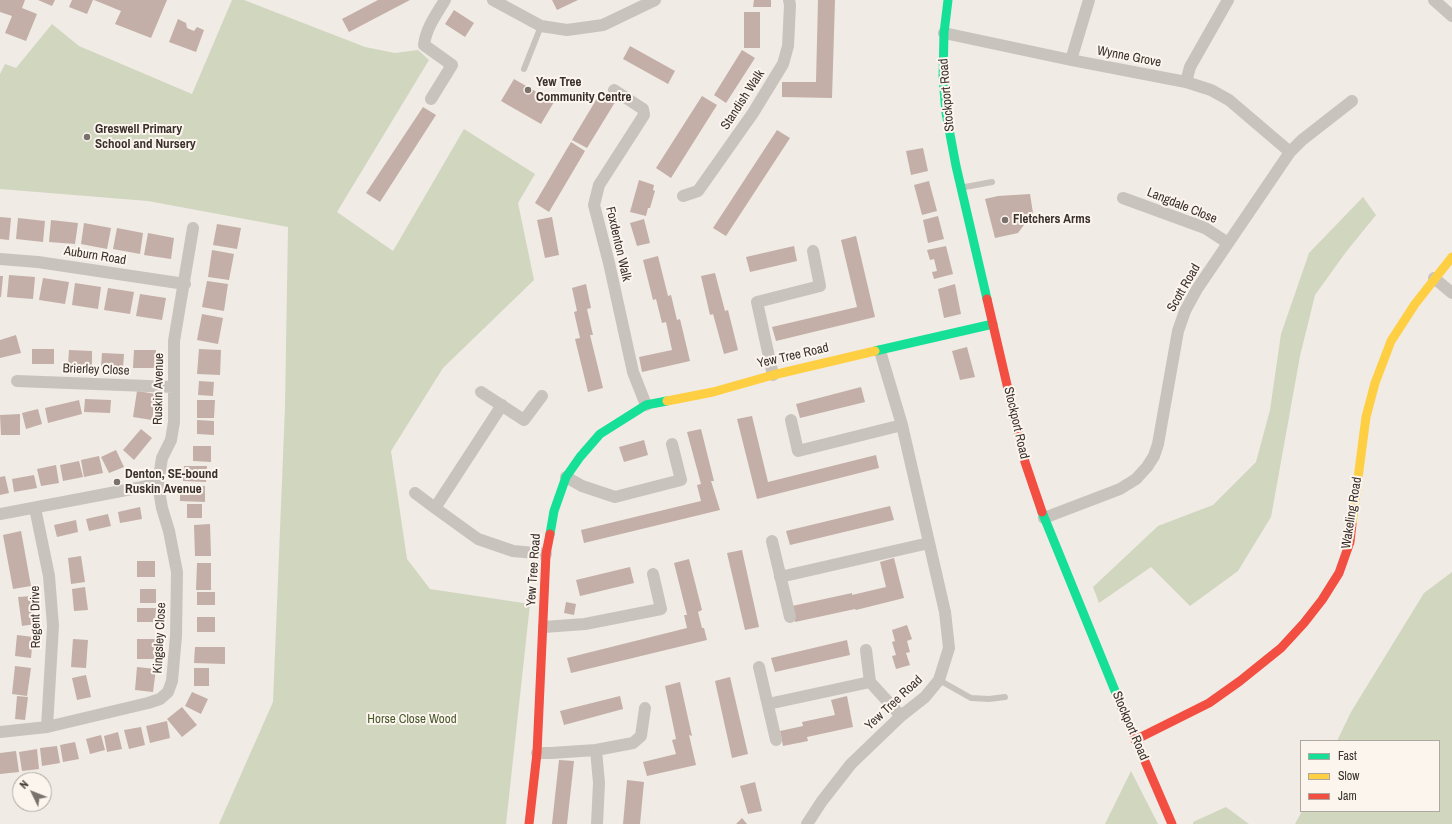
<!DOCTYPE html>
<style>
body{margin:0}
#map{position:relative;width:1452px;height:824px;overflow:hidden;background:#f0ebe5;font-family:"Archivo Narrow",sans-serif}
canvas{display:block}
.legend{position:absolute;left:1300px;top:740px;width:140px;height:72px;box-sizing:border-box;background:#fbf5ee;border:1px solid #aea6a0;margin:0;padding:5px 7px;list-style:none;font-size:12px;color:#3b302b}
.legend li{display:flex;align-items:center;gap:8px;height:20px}
.legend b{width:20px;border:1px solid #aea6a0}
.north{position:absolute;left:12px;top:772px;width:40px;height:40px;box-sizing:border-box;background:#fbf5ee;border:1px solid #aea6a0;border-radius:50%;rotate:313deg;font-size:11px;font-weight:700;line-height:16px;text-align:center;color:#3b302b}
.north::after{content:'';display:block;margin:auto;width:14px;height:18px;background:#7a716c;clip-path:polygon(50% 0,100% 100%,50% 72%,0 100%)}
</style>
<div id="map">
<canvas width="1452" height="824"></canvas>
<ul class="legend">
<li><b style="height:5px;background:#16e098"></b>Fast</li>
<li><b style="height:5px;background:#ffcf43"></b>Slow</li>
<li><b style="height:5px;background:#f24e42"></b>Jam</li>
</ul>
<div class="north">N</div>
</div>
<script>
const ctx = document.querySelector('canvas').getContext('2d');
ctx.lineJoin = 'round';
function fill(path, color) {
  ctx.fillStyle = color;
  ctx.fill(path, 'evenodd');
}
function strokePath(path, color, width, dash) {
  ctx.strokeStyle = color;
  ctx.lineWidth = width;
  ctx.lineCap = dash ? 'butt' : 'round';
  ctx.setLineDash(dash || []);
  ctx.stroke(path);
}
function drawText(font, color, halo, rows, align = 'center') {
  ctx.font = font + ' "Archivo Narrow",sans-serif';
  ctx.lineWidth = 4;
  ctx.setLineDash([]);
  ctx.textBaseline = 'middle';
  ctx.strokeStyle = halo;
  ctx.fillStyle = color;
  for (const [text, x, y, turn = 0] of rows) {
    ctx.save();
    ctx.translate(x, y);
    ctx.rotate((+turn || 0) * Math.PI / 180);
    ctx.textAlign = isNaN(turn) ? turn : align;
    if (halo) ctx.strokeText(text, 0, 0);
    ctx.fillText(text, 0, 0);
    ctx.restore();
  }
}
const green = new Path2D(`
 M232,0H244L365,47L395,53L418,50L429,60L337,212L393,251L464,129L535,174L518,203L534,280L443,368L391,451L407,559L430,589L530,604L506,824H219L273,702L285,407L288,227L148,201L0,189V74L5,64L16,68L52,24L79,46L192,94Z
 M1363,197L1376,215L1346,252L1315,295L1300,356L1271,517L1238,571L1190,606L1151,567L1099,603L1093,587L1158,526L1213,505L1256,462L1270,410L1281,334L1309,253Z
 M1452,572V824H1295L1302,811H1439V741H1337L1351,712L1424,593Z
 M1131,771L1158,824H1105Z
 M1226,807L1249,824H1193V822Z`);
const building = new Path2D(`
 M0,0H25L22,8L37,14L26,41L5,33L12,16L0,12Z
 M38,0H55L52,6Z
 M72,0H93L87,14L69,7Z
 M94,0H167L151,38L115,24L121,11Z
 M378,0H410L349,32L342,19Z
 M552,0H578L557,10Z
 M754,0H771V7H753Z
 M818,0H835L832,98L782,97V82H816Z
 M454,10L474,23L465,37L445,24Z
 M744,12H760V48H744Z
 M178,19L186,23L187,28L194,31L197,27L204,30L196,52L169,42Z
 M630,46L675,71L668,84L623,59Z
 M742,50L755,58L726,103L714,95Z
 M514,79L554,102L541,124L501,101Z
 M602,90L617,99L587,148L572,140Z
 M702,96L717,105L671,178L656,168Z
 M423,107L436,115L380,202L366,193Z
 M777,130L790,138L726,236L713,228Z
 M571,142L585,151L549,212L535,203Z
 M923,148L928,171L911,175L906,151Z
 M639,180L654,185L653,190L655,191L650,208H648L646,216L630,212Z
 M929,181L937,211L922,215L914,185Z
 M1030,194L1033,213L1018,233L995,238L985,199L998,196Z
 M938,216L944,239L928,243L923,220Z
 M0,217L11,218L9,240L0,239Z
 M552,217L559,255L545,258L537,220Z
 M18,218L45,221L43,242L16,239Z
 M644,219L650,243L637,246L630,223Z
 M51,220L78,223L75,244L49,242Z
 M84,223L111,228L107,249L81,244Z
 M217,224L241,228L237,249L213,245Z
 M117,228L143,233L140,254L113,249Z
 M148,233L174,238L171,259L144,255Z
 M856,236L875,317L776,341L772,327L857,307L841,240Z
 M794,246L797,261L750,272L746,257Z
 M946,246L953,274L934,279L932,272L937,271L934,259L930,260L927,250Z
 M212,250L234,254L229,280L208,277Z
 M658,256L668,296L671,295L677,320L680,319L690,361L642,372L639,357L672,350L666,322L662,323L656,299L653,300L643,260Z
 M715,273L725,311L728,310L738,350L724,354L713,314L710,315L701,276Z
 M9,275L35,277L33,299L7,297Z
 M0,276H3L1,297H0Z
 M43,278L69,282L65,304L39,300Z
 M207,281L228,284L224,311L202,307Z
 M75,283L101,287L98,309L72,305Z
 M586,284L591,308L587,309L593,335H590L603,388L588,392L575,339L580,338L574,312L577,311L572,288Z
 M955,284L961,314L944,318L938,289Z
 M108,288L134,292L130,314L104,310Z
 M140,294L166,298L162,320L136,316Z
 M202,314L223,318L218,344L197,340Z
 M16,335L21,353L0,358V340Z
 M967,347L975,377L960,380L952,351Z
 M32,349H54V364H32Z
 M199,349L221,350L220,375L197,374Z
 M69,350L92,351V366L68,365Z
 M134,350H156V368H133Z
 M102,353L124,354L123,368L101,367Z
 M199,381L214,382L213,396L198,395Z
 M861,387L865,402L800,418L796,404Z
 M137,391L156,394L152,420L133,417Z
 M85,399L111,400L110,413L84,412Z
 M79,400L82,414L48,423L45,408Z
 M197,400H215L214,418H197Z
 M38,409L42,424L26,429L22,413Z
 M20,414V435H1L0,415Z
 M752,416L768,482L876,455L879,468L757,499L737,419Z
 M197,420L214,421V435L197,434Z
 M141,429L152,438L134,460L123,450Z
 M701,429L714,481H711L720,510L584,543L581,530L701,501L697,485L701,484L687,432Z
 M644,440L648,455L624,462L619,447Z
 M193,446H211V462L193,461Z
 M116,450L124,467L109,473L101,457Z
 M99,456L103,473L84,477L81,460Z
 M79,461L83,477L63,481L60,465Z
 M56,465L59,483L41,486L37,469Z
 M184,466H207L206,482L183,481Z
 M34,475L37,488L14,492L12,479Z
 M5,476L9,493L0,495V477Z
 M180,485L205,486V502L180,501Z
 M187,504H202V518H187Z
 M890,506L894,520L790,545L786,531Z
 M140,507L142,519L120,523L118,512Z
 M108,514L111,526L89,531L86,519Z
 M76,520L78,532L57,537L54,525Z
 M210,524L211,556H195L194,525Z
 M21,531L31,586L13,589L3,535Z
 M742,550L759,627L745,630L727,553Z
 M81,556L85,582L71,584L68,558Z
 M894,558L904,598L856,610L855,609L795,622L792,606L852,593V595L886,587L880,562Z
 M689,559L702,610L698,612L702,628H704L707,640L571,673L567,658L687,628L684,615H687L674,563Z
 M137,561H155V577H137Z
 M197,563H211V590H196Z
 M630,567L634,583L580,596L576,580Z
 M85,587L88,610L74,611L72,589Z
 M140,589H156V603H140Z
 M197,592H215V605H197Z
 M32,596L35,624L22,626L18,597Z
 M566,602L576,604L574,615L564,613Z
 M137,608H156L155,622H137Z
 M197,617H215V632H197Z
 M907,625L912,639L907,641L910,652L906,653L910,665L896,669L892,656L896,655L892,642L895,641L892,630Z
 M17,635L33,637L31,658L15,656Z
 M73,639L88,640L86,668L71,667Z
 M137,639H156L155,659H137Z
 M847,640L850,655L775,672L771,658Z
 M195,647H225V664L194,663Z
 M15,666L31,668L27,696L12,694Z
 M137,667L156,669L153,692L135,690Z
 M194,668H209V686H194Z
 M86,675L91,697L77,700L72,678Z
 M730,677L748,754L732,758L715,681Z
 M680,682L692,736L689,735L696,765L647,776L643,762L676,754L672,740L676,739L665,686Z
 M192,692L208,699L201,714L185,706Z
 M17,696L28,697L25,720L15,719Z
 M620,696L623,709L564,725L560,711Z
 M847,696L853,727L807,737L808,741L783,746L780,731L803,726L802,722L835,715L831,700Z
 M182,707L197,725L182,737L167,719Z
 M167,721L170,738L150,743L146,726Z
 M141,727L145,745L129,749L124,730Z
 M118,732L122,749L107,752L104,736Z
 M101,735L105,750L90,754L86,739Z
 M75,742L79,759L63,762L60,745Z
 M57,746L60,763L42,766L40,748Z
 M37,749L39,769L22,771L19,752Z
 M16,751L19,772L0,774V753Z
 M559,760L574,761L567,824H552Z
 M627,780L644,782L640,824H623Z
 M755,782L762,811L748,814L740,786Z
 M742,818L747,824H736Z`);
const lane = new Path2D(`
 M524,69L541,26
 M965,187L992,182
 M939,680L971,698L989,699L1005,697`);
const street = new Path2D(`
 M493,0L541,26L567,30L603,25L655,0
 M1434,0L1452,16
 M944,33L1071,60L1186,82L1211,90L1229,100L1290,152
 M1071,60L1089,0
 M1186,82L1190,67L1228,0
 M614,90L643,109L644,115L599,185L594,205L609,263L633,372L646,405
 M431,99L452,65L424,45C426,28 436,15 445,0
 M683,196L698,191L753,113L783,64L788,46L790,5L789,0
 M1123,198L1205,228L1228,243
 M0,259L38,262L185,284
 M1434,278L1452,293
 M773,375L757,302L820,286L813,251
 M17,381L174,387
 M481,392L524,420L542,396
 M502,405L435,508L478,539L513,551L546,554
 M791,420L798,451L902,425
 M566,477L582,486L615,497L681,480L672,444
 M415,493L435,508
 M35,508L49,576L53,626L47,727
 M0,514L158,484L162,458L171,440L174,422V341L193,228
 M1044,518L1120,489L1136,479L1147,467L1154,456L1158,444L1178,331L1185,311L1197,289L1290,152L1302,140L1352,101
 M772,541L790,617
 M780,577L929,543
 M544,627L585,624L661,609L653,574
 M866,650L870,682
 M759,667L776,740
 M768,704L870,682L901,716
 M0,732L47,727L148,703L160,699L168,692L172,681L176,636L177,572L169,531L162,508L158,484
 M596,750L599,783L597,824
 M537,753H551L596,750L633,743L641,736L645,708
 M807,824L822,801L851,764L901,716L925,697L939,680L949,648L945,612L902,425L880,351`);
const fast = new Path2D(`
 M948,0L944,33L943,78L946,113L956,166L987,299
 M875,351L993,324
 M1042,512L1122,708
 M550,534L554,511L566,477L580,457L600,434L646,405L667,401`);
const slow = new Path2D(`
 M667,401L713,392L773,375L875,351
 M1352,524L1366,417L1375,383L1391,341L1415,304L1452,257`);
const jam = new Path2D(`
 M987,299L1025,462L1042,512
 M1122,708L1172,824
 M1135,740L1209,703L1240,681L1281,648L1304,623L1322,600L1339,573L1350,542L1352,524
 M529,824L537,753L546,554L550,534`);
const markers = [
 [528,90,4,"#7a716c"],
 [87,137,4,"#7a716c"],
 [1005,220,4,"#7a716c"],
 [117,482,4,"#7a716c"]
];
const streetNames = [
 ["Wynne Grove",1129,57,11],
 ["Stockport Road",947,95,-95],
 ["Standish Walk",743,100,-57],
 ["Langdale Close",1182,206,22],
 ["Foxdenton Walk",618,244,77],
 ["Auburn Road",95,256,9],
 ["Scott Road",1184,288,-60],
 ["Yew Tree Road",793,356,-13],
 ["Brierley Close",96,370,2],
 ["Ruskin Avenue",159,389,-89],
 ["Stockport Road",1016,423,77],
 ["Wakeling Road",1352,513,-81],
 ["Yew Tree Road",534,570,-86],
 ["Regent Drive",36,617,-91],
 ["Kingsley Close",160,638,-87],
 ["Yew Tree Road",894,703,-43],
 ["Stockport Road",1130,726,67]
];
const poiNames = [
 ["Yew Tree",536,83],
 ["Community Centre",536,98],
 ["Greswell Primary",95,130],
 ["School and Nursery",95,145],
 ["Fletchers Arms",1013,220],
 ["Denton, SE-bound",125,475],
 ["Ruskin Avenue",125,490]
];
const parkNames = [
 ["Horse Close Wood",412,720]
];
fill(green, '#d1d6bf');
fill(building, '#c3afa7');
strokePath(lane, '#c9c3be', 6);
strokePath(street, '#c9c3be', 12);
strokePath(fast, '#16e098', 9);
strokePath(slow, '#ffcf43', 9);
strokePath(jam, '#f24e42', 9);
for (const [x, y, r, color] of markers) {
  const dot = new Path2D();
  dot.arc(x, y, r, 0, 2 * Math.PI);
  ctx.fillStyle = color;
  ctx.fill(dot);
  strokePath(dot, '#fbf5ee', 1.5);
}
drawText('13px', '#3b302b', '#fbf5ee', streetNames);
drawText('bold 13px', '#3b302b', '#fbf5ee', poiNames, 'left');
drawText('13px', '#4a5a2e', '#fbf5ee', parkNames);
</script>
